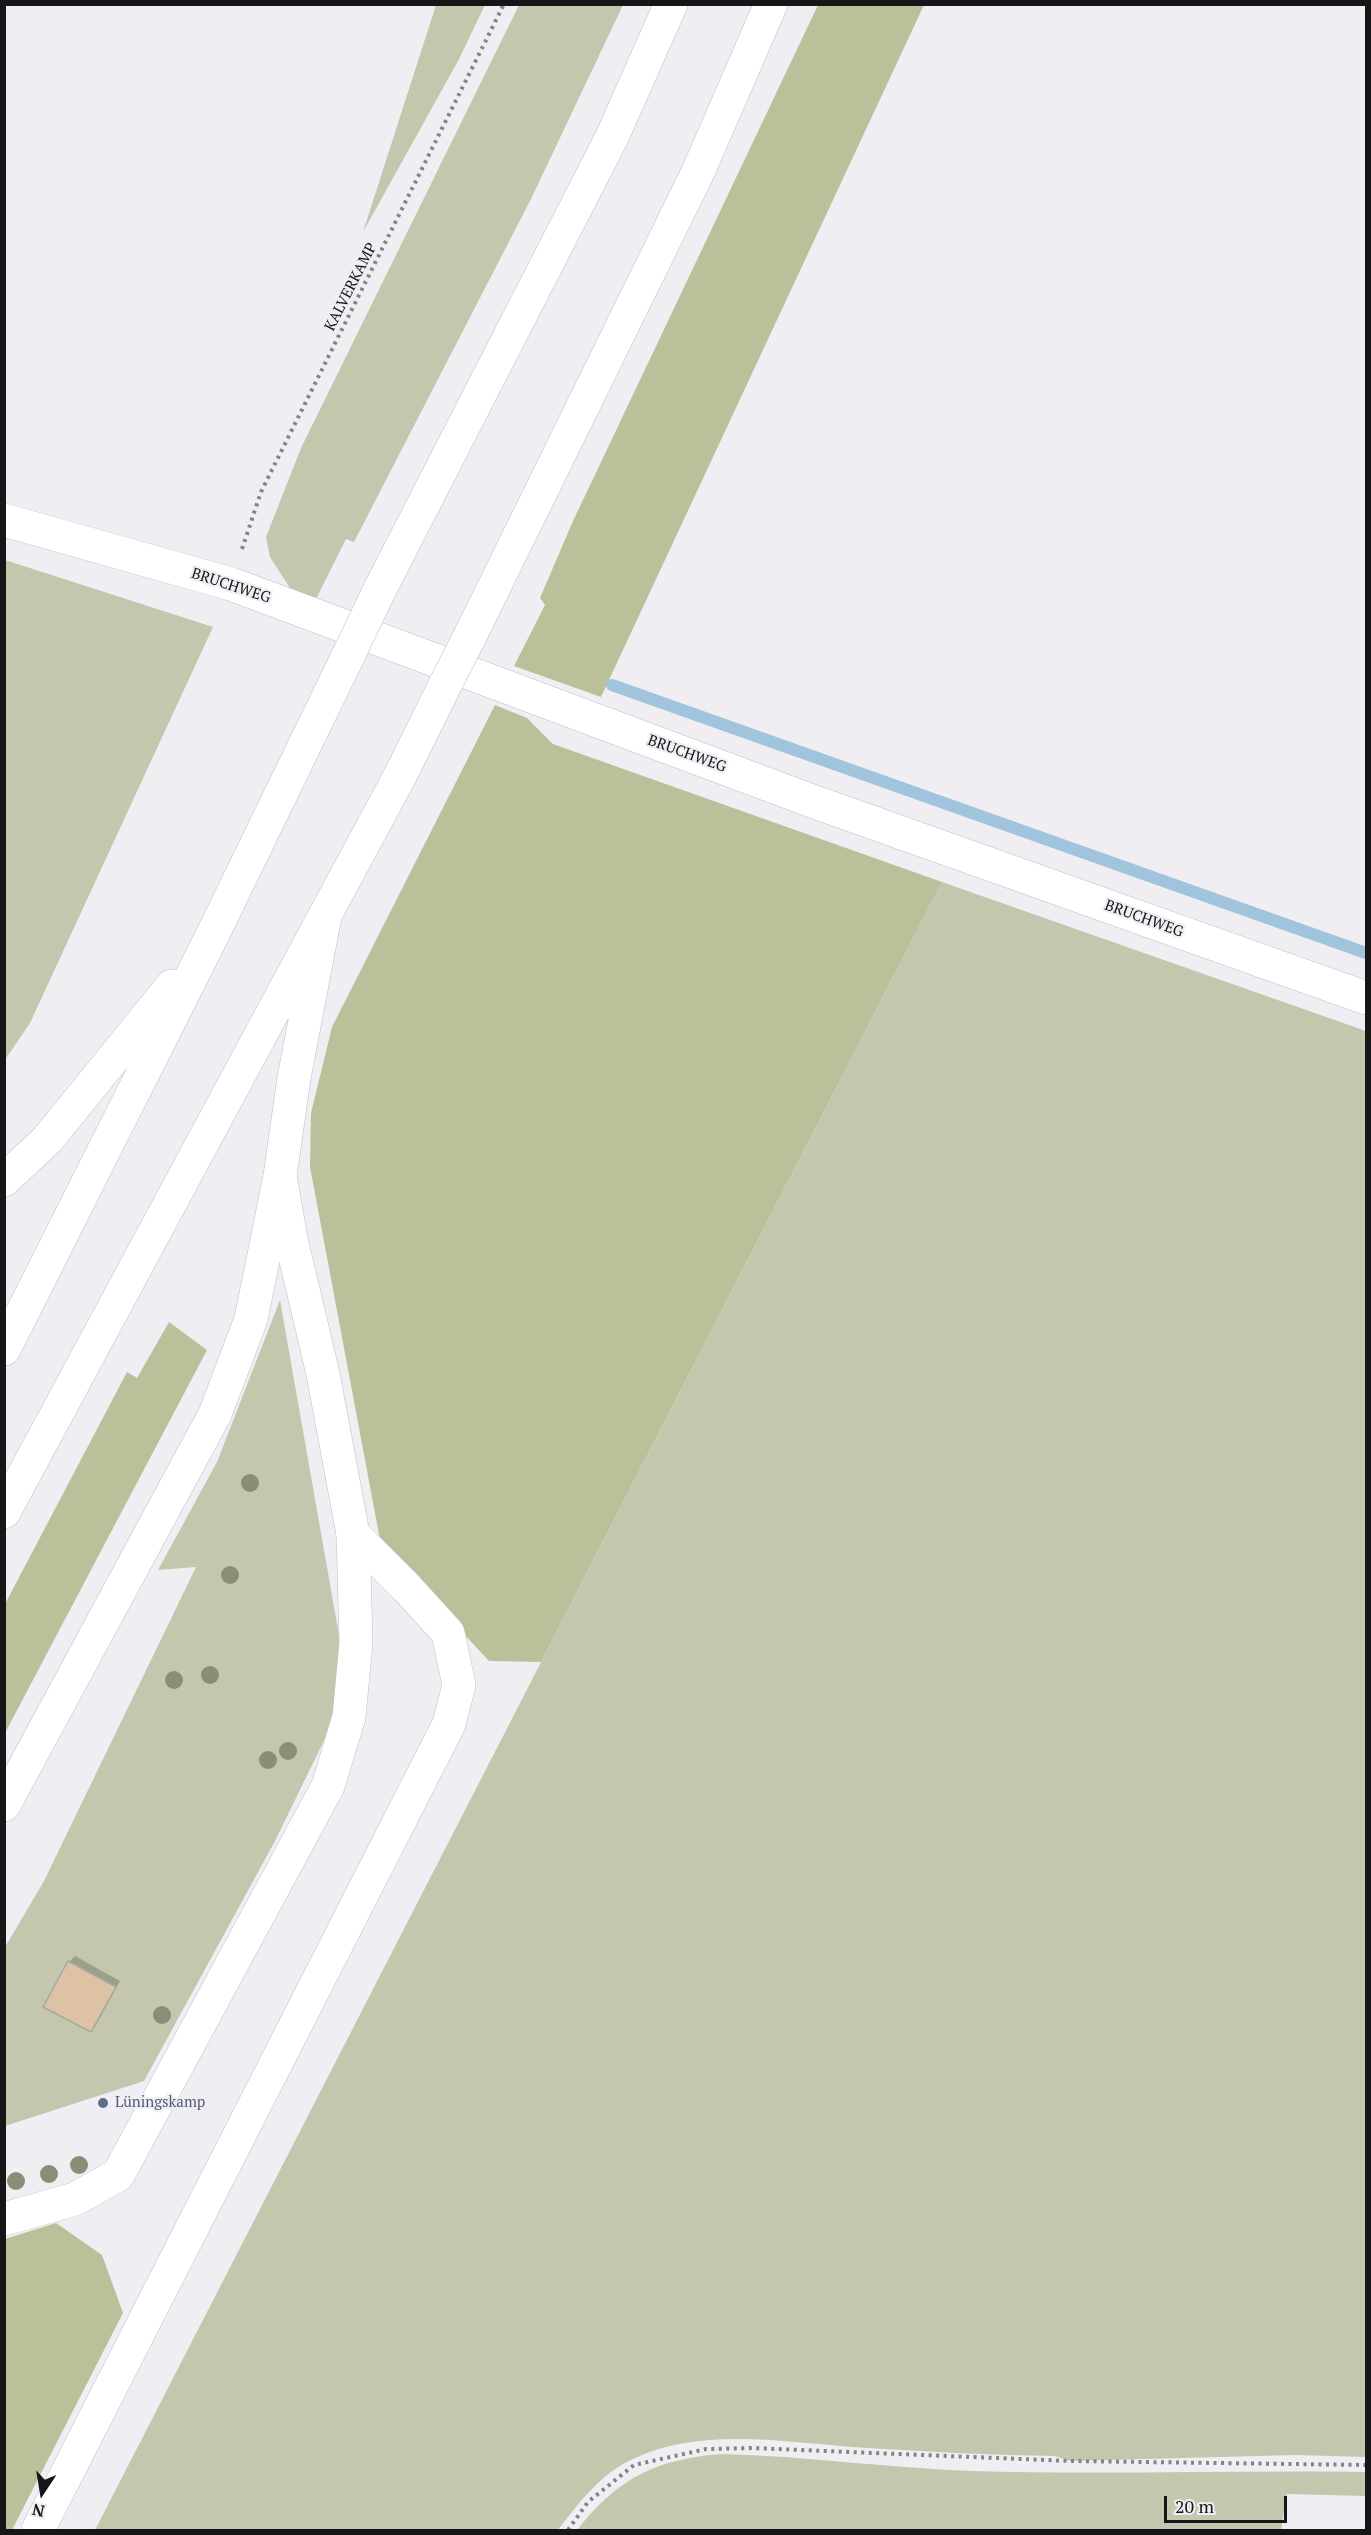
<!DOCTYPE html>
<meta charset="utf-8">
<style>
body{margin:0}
#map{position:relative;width:1371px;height:2535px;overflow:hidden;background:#f0eef3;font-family:"PT Serif",serif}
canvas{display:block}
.frame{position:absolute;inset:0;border:6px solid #161517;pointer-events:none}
.north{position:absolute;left:12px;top:2463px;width:60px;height:60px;-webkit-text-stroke:4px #f0eef3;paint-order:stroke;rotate:192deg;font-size:16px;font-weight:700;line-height:24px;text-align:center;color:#161517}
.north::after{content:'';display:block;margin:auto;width:21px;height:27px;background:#161517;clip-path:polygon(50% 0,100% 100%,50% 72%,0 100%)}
.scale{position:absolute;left:1164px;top:2496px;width:123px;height:27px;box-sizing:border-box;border:3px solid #161517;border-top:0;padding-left:8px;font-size:18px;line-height:21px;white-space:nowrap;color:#161517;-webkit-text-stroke:4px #f0eef3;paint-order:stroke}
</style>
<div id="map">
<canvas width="1371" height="2535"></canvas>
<div class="frame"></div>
<div class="north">N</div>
<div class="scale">20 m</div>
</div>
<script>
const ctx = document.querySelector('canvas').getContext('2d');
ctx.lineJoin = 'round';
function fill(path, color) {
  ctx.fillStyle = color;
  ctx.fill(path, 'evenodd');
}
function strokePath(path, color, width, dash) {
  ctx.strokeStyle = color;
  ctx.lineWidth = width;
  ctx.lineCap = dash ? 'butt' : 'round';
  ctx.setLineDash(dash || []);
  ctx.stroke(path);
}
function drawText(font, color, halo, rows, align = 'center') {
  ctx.font = font + ' "PT Serif",serif';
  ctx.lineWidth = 4.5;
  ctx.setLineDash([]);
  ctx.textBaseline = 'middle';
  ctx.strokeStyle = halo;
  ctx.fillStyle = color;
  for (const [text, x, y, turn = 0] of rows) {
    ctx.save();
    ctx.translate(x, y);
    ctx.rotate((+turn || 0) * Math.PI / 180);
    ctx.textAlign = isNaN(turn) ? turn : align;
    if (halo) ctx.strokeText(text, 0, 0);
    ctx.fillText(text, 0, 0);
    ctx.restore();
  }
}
const green = new Path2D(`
 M436,5H485L458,61L363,232Z
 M519,5H623L531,199L354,542L346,539L317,597L299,602L270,557L266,537L301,448Z
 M5,560L213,627L30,1023L5,1060Z
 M942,882L1366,1031V2457L1296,2455L1070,2461L1055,2456C992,2455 930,2452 868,2448C792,2444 704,2425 633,2459C601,2473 578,2504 558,2530H95Z
 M280,1300L343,1658L334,1720L275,1841L144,2081L5,2126V1947L44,1881L196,1567L158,1570L217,1462Z
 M722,2454C805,2456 888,2468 971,2471C1103,2475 1235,2470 1366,2472V2496L1287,2494L1281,2530H577C618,2478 656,2459 722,2454Z`);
const forest = new Path2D(`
 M818,5H924L601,697L514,666L545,605L540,598L573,521Z
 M495,705L527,718L553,744L942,882L541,1662L489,1661L381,1545L310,1167L311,1113L332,1027Z
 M169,1322L207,1350L5,1733V1604L127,1372L137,1378Z
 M56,2223L102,2255L123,2313L12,2530H5V2239Z`);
const shadow = new Path2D(`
 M75,1956L120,1981L96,2025L91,2031L69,1962Z`);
const stream = new Path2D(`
 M612,685L1366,953`);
const building = new Path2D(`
 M68,1961L116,1987L91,2032L43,2007Z`);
const path = new Path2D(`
 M242,549L261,492L504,4
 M568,2530L588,2502L634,2465L706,2449L752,2448L1070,2461L1366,2465`);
const minor = new Path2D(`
 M4,520L231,584L812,801L1366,998
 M4,1805L215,1414L251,1319L280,1176
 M4,2219L75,2199L118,2175L328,1786L349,1717L356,1643L353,1534`);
const highway = new Path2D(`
 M379,591L612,137L671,4
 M470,636L698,172L771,4
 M4,1180L47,1140L172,986
 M4,1349L211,938L349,654
 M4,1512L401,774L443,689
 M38,2530L449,1724L459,1685L448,1633L407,1588L353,1534L323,1374L291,1239L280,1176L294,1078L325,916`);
const highwayBridge = new Path2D(`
 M349,654L379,591
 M443,689L470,636`);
const trees = [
 [250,1483],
 [230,1575],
 [210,1675],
 [174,1680],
 [288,1751],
 [268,1760],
 [162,2015],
 [79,2165],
 [49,2174],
 [16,2181]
];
const markers = [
 [103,2103,6,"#5c6f8a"]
];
const streetNames = [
 ["KALVERKAMP",351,287,-63],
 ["BRUCHWEG",231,586,18],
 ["BRUCHWEG",687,754,20],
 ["BRUCHWEG",1144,919,20]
];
const serviceNames = [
 ["Lüningskamp",115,2103]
];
fill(green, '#c4c7ad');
fill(forest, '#bcc09a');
fill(shadow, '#0003');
strokePath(stream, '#a0c4dc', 12);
fill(building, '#ddc3a4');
strokePath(building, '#a9a6a3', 1.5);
strokePath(minor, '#c2c0c4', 34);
strokePath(highway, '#c2c0c4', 34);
strokePath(path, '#848386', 4, [3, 4.5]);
strokePath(minor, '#fff', 33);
strokePath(highway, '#fff', 33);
strokePath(highwayBridge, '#c2c0c4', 34, []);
strokePath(highwayBridge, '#fff', 33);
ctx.fillStyle = '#8c8d76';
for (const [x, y] of trees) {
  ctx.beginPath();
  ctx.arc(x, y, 9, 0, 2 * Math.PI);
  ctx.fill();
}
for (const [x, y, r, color] of markers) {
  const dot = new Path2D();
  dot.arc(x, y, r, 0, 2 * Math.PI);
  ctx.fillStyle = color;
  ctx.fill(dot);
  strokePath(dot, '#f0eef3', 2);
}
drawText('15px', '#161517', '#f0eef3', streetNames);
drawText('15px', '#4e5e75', '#f0eef3', serviceNames, 'left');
</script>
